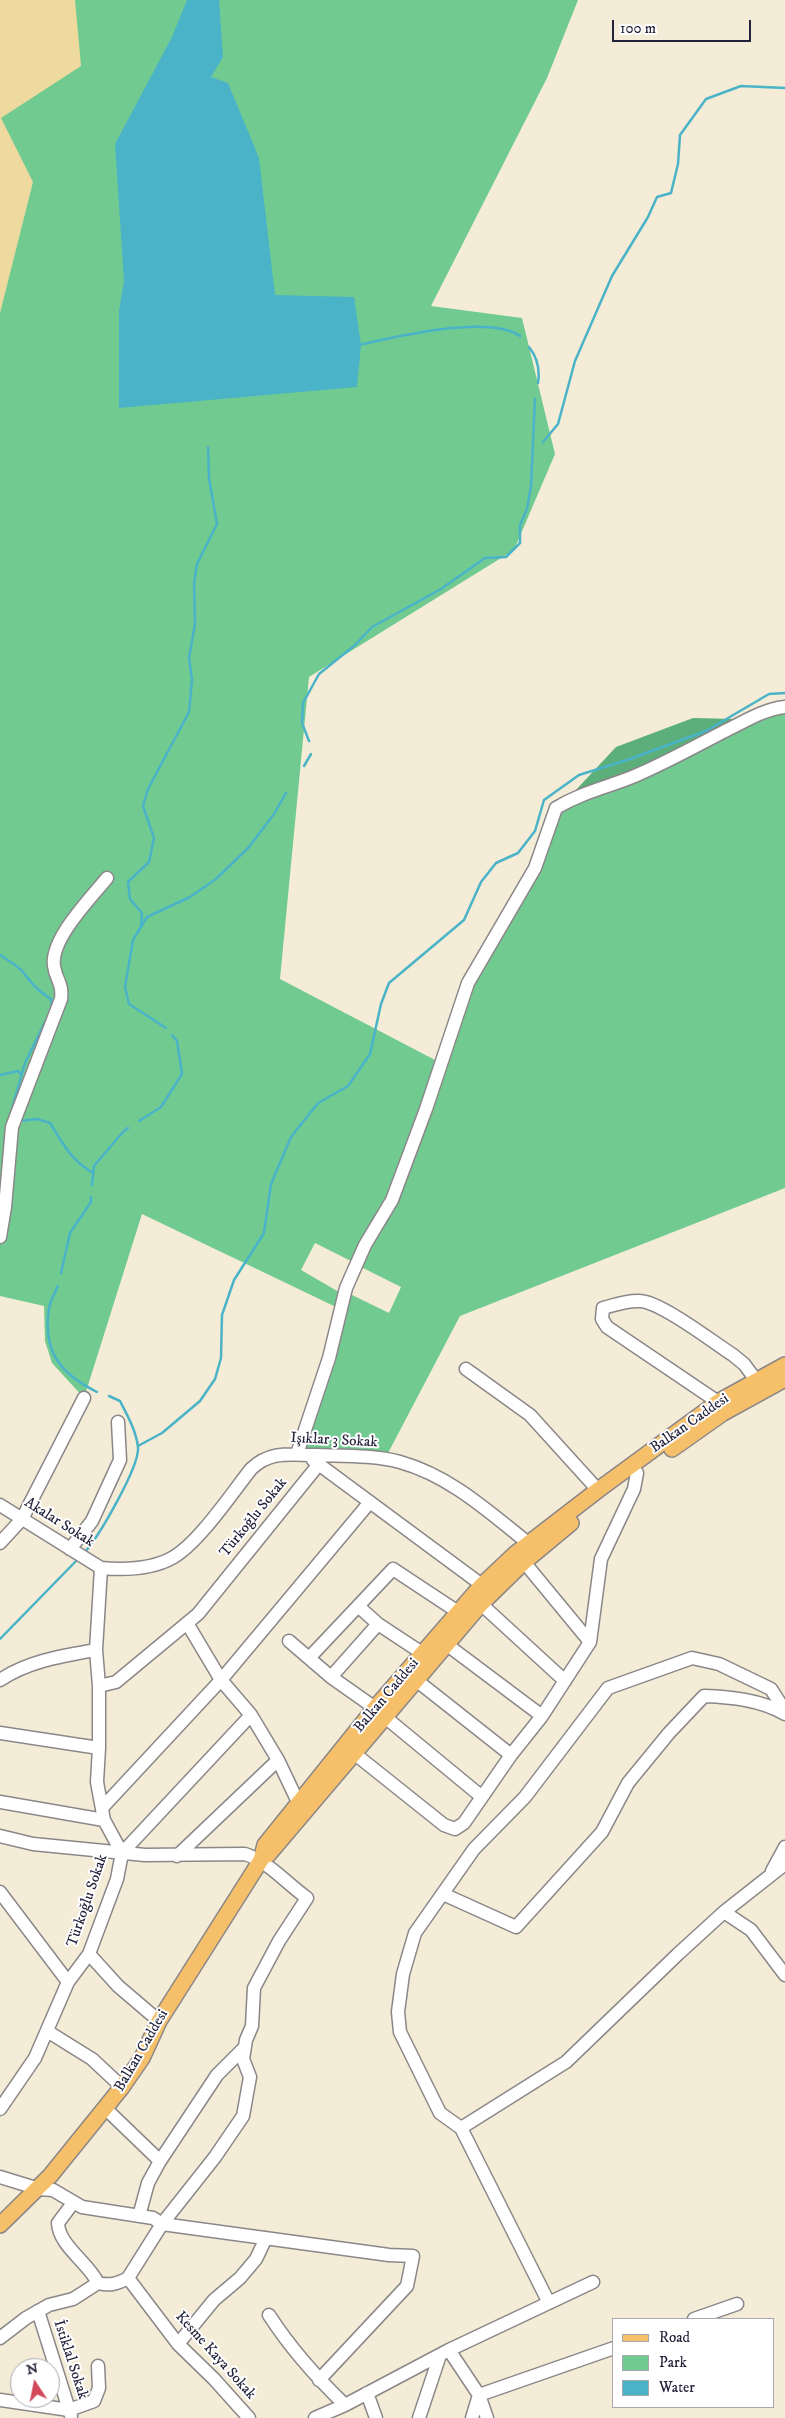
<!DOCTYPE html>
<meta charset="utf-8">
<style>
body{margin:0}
#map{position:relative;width:785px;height:2418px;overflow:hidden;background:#f4ecd7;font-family:"IM FELL DW Pica",serif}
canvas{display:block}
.legend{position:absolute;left:612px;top:2318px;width:162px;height:90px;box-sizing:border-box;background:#fff;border:1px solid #a7a7b1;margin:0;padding:6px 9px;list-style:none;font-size:15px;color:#22223b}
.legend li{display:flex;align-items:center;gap:10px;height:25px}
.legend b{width:25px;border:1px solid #a7a7b1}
.north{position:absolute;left:10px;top:2358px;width:50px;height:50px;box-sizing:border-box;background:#fff;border:1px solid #a7a7b1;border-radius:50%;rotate:349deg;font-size:14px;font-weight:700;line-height:20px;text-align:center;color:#22223b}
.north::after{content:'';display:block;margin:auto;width:18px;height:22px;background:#d1495b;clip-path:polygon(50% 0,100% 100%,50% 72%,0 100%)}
.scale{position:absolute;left:612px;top:20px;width:139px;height:22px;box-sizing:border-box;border:2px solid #22223b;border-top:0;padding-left:6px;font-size:15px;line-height:18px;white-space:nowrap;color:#22223b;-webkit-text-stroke:4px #fff;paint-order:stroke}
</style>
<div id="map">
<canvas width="785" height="2418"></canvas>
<ul class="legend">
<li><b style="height:6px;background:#f6c06b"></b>Road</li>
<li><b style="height:14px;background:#71cb91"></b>Park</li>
<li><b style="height:14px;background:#4ab3c8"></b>Water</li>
</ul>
<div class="north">N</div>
<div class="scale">100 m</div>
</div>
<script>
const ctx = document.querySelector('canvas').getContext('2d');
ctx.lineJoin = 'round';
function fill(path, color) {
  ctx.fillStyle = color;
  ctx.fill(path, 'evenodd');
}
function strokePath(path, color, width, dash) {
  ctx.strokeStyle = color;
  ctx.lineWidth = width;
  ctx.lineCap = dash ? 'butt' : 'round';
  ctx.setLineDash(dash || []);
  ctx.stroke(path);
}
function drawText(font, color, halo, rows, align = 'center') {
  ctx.font = font + ' "IM FELL DW Pica",serif';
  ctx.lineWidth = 4;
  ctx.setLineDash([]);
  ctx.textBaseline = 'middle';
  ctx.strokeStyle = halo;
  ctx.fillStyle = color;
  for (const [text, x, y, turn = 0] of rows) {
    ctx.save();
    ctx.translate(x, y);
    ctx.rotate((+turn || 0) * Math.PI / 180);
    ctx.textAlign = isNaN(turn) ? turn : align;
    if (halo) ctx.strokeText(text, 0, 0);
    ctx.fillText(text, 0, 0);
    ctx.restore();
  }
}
const green = new Path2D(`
 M0,0H578L547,78L431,306L522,318L555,454L514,550L309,677L280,979L437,1061L389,1199L353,1262L315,1243L301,1270L339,1292L336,1307L142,1214L84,1398L52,1363L45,1341L44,1306L0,1296Z
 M785,710V1188L460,1316L387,1455L306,1448L335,1359L348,1293L389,1313L401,1287L361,1267L471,983L492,954L541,870L559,812L746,723Z`);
const forest = new Path2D(`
 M693,718L735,719L633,771L574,792L616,747Z`);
const sand = new Path2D(`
 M0,0H75L81,66L1,118L33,182L0,313Z`);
const water = new Path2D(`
 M187,0H219L223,57L211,77L228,83L259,158L275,295L354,297L361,345L357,387L119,408V311L124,281L115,144L172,37Z`);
const stream = new Path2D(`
 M359,345C396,337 488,314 520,336
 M529,347C537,357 540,370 538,383
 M543,442L558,424L575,361L612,276L648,217L657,197L671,193L678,164L680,135L706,99L741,86L785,88
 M309,741L302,723L303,703L319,674L355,645L372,627L441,589L485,558L506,557L520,543V525L527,509L531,486L535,399
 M304,766L311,754
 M141,927L142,913L130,899L128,882L149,862L154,838L143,806L148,789L189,712L192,680L189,658L195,624L194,583L197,564L217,524L209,478L208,447
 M0,955C7,960 17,965 23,972C33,985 37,990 51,999L52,1006
 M166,1028L129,1004L125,987L133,940L147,917L190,897L216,879L249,847L274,814L286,793
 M0,1075L18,1071L21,1074
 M11,1112L25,1063L47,1018
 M19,1121L37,1119L50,1123C64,1145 70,1159 93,1173
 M139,1121L161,1107L182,1074L177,1041L172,1035
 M92,1185L94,1166L122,1133L128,1128
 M61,1273L70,1233L91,1202V1197
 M58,1286C55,1293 50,1301 49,1308C42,1352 61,1374 97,1392
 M138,1446L162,1433L200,1401L215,1379L221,1358L222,1315L234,1280L264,1233L271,1184L291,1137L318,1103L348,1086L370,1054L381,1004L389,983L464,920L481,882L496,863L518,853L535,831L544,800L579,775L627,760L706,731L769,694L785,693
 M85,1552C99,1536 140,1466 138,1447C136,1430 127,1415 120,1401L109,1396
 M0,1639L78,1559`);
const minor = new Path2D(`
 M0,1237L5,1207L12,1127L61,999C63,983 56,980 54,966C50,939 91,898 107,878
 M466,1369L530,1415L598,1490
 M718,1402L607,1327L602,1319L603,1308C615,1305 627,1300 640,1301C661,1302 713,1342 733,1355L744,1364L756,1380
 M297,1454L329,1358L346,1288L365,1245L392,1200L426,1109L468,983L535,868L556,808C582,792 609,787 637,775C667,762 696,746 725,731C744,722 764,709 785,707
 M313,1460L482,1585
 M0,1505L101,1568C124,1570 152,1569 172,1558C198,1544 232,1493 251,1469C271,1450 291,1455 316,1455C342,1456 374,1455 400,1462C450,1476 488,1511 528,1543
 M0,1543L22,1519L84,1398
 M70,1549L92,1521L120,1460L118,1422
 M524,1562L590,1642
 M481,1604L565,1681
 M358,1606L378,1624L422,1653
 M187,1623L221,1680L251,1715L278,1760L298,1802
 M289,1641L331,1677L375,1708
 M446,1644L542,1716
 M309,1658L393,1569L458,1612
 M331,1677L378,1624
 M0,1680C29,1661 62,1656 96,1650
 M416,1680L511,1755
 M99,1686L116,1682L198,1614L319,1464
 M385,1717L482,1797
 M0,1733L99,1748
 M355,1754L444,1825L455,1829L464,1823L511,1755L542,1716L590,1642L601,1559L634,1489L637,1473
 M0,1802L104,1820
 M102,1808L221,1680L370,1502
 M0,1836L33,1844L145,1855L245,1854C269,1862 286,1883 307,1898L279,1941L254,1988L252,2026L246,2040L243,2059L250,2077L243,2116L215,2157L162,2224L128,2278
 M122,1853L251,1715
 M177,1856L278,1760
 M772,1871L785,1847
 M0,1892L68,1982
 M443,1894L516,1927L602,1832L628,1783L669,1733L704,1696C732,1697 761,1700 785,1714
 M724,1912L751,1930L785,1975
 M89,1954L118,1986L159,2021
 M47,2031L92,2059L122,2087
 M0,2109L35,2058L68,1982L89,1954L117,1879L122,1853L104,1820L97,1782L99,1748V1686L96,1650L101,1568
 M106,2109L160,2161
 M461,2128L440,2113L400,2032L398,2012L403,1974L415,1933L474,1849L525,1797L608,1688L692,1658L719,1664L771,1689L785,1711
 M0,2177L39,2189L53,2190L82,2207L153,2218L162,2224L389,2255L413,2256L407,2286L319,2380
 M73,2203L58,2223C59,2246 88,2262 98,2283C110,2286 117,2284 128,2278L178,2344L214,2379L249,2418
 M139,2216L148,2183L160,2161L217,2075L245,2047
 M549,2303L461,2128L566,2062L678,1954L724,1912L785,1864
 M38,2311L71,2416
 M269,2315C291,2349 316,2377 345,2405
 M694,2319L737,2304
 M0,2338L26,2318L49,2305L73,2299L98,2283
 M178,2344L214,2300L240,2278L256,2259L266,2238
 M449,2350L593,2282
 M367,2393L376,2418
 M0,2400L69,2410L94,2401L99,2388L98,2366
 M315,2418L345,2405L449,2350L479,2395L487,2418
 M419,2418L440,2355
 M472,2418L479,2395L614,2348`);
const major = new Path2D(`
 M672,1449L723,1413L785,1379
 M268,1855L481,1604L524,1562L571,1523
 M0,2225L50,2176L122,2087L142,2058L159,2021L261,1860L265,1845L375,1708L482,1585L515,1554L598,1490L718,1402L785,1365`);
const streetNames = [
 ["Balkan Caddesi",690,1424,-35],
 ["Işıklar 3 Sokak",334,1441,3],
 ["Türkoğlu Sokak",254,1518,-51],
 ["Akalar Sokak",59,1523,32],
 ["Balkan Caddesi",387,1696,-50],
 ["Türkoğlu Sokak",88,1901,-71],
 ["Balkan Caddesi",142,2051,-60],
 ["Kesme Kaya Sokak",215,2356,48],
 ["İstiklal Sokak",70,2360,72]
];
fill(green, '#71cb91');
fill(forest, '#5caf7b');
fill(sand, '#eeda9e');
fill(water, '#4ab3c8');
strokePath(stream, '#4ab3c8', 2.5);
strokePath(minor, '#8b8789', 15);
strokePath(major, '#8b8789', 18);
strokePath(minor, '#fff', 12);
strokePath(major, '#f6c06b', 15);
drawText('15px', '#22223b', '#fff', streetNames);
</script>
